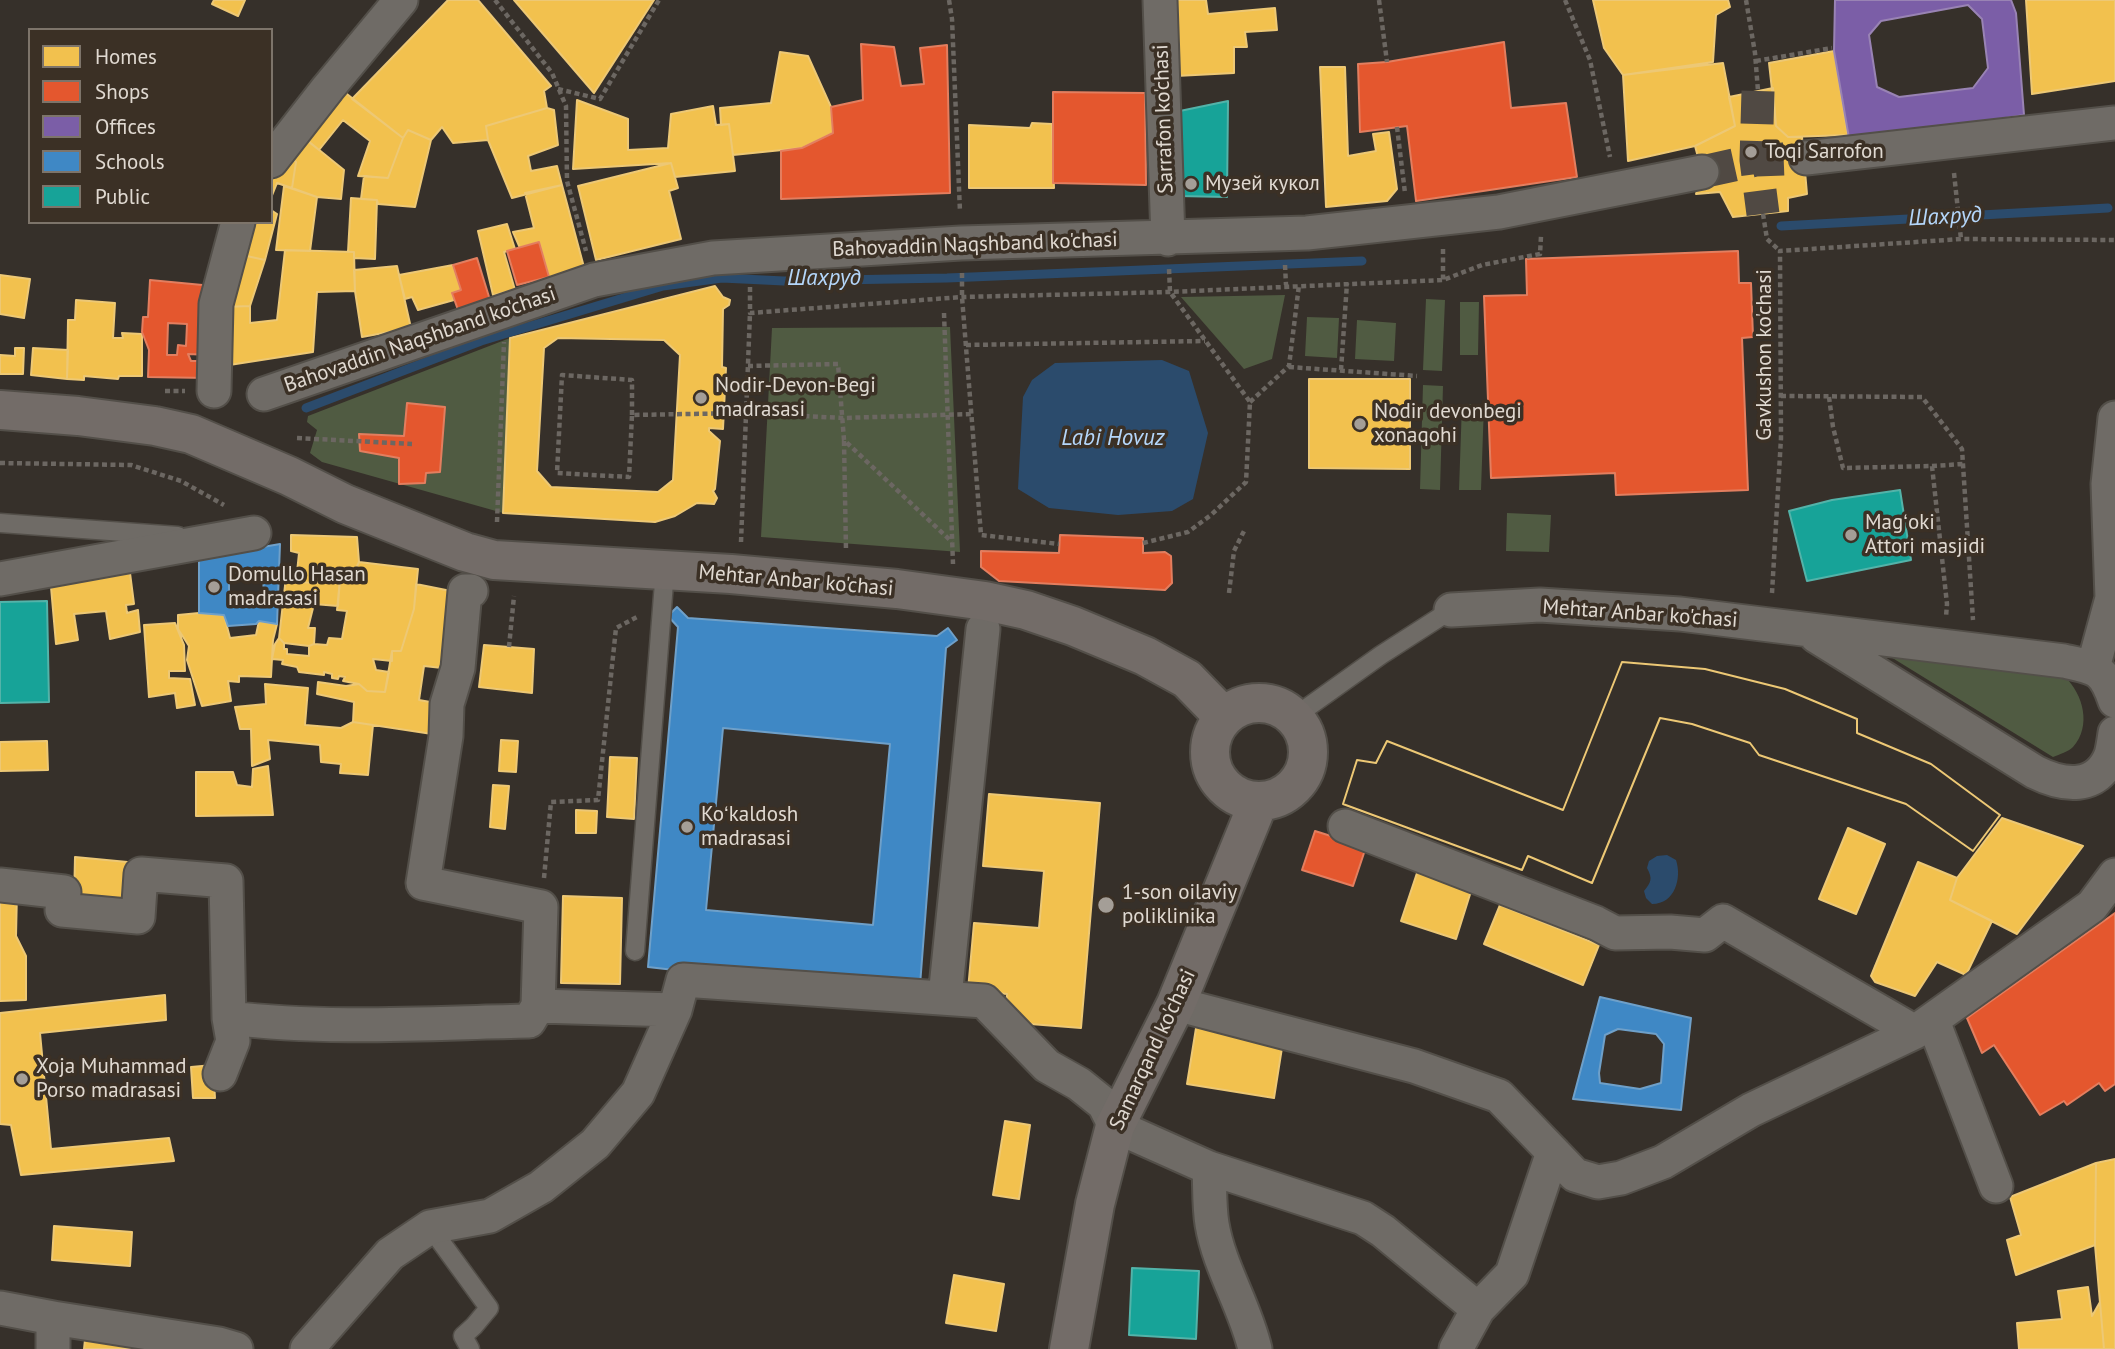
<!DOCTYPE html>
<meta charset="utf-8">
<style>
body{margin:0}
#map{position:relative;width:2115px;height:1349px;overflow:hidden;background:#36302a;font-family:"PT Sans",sans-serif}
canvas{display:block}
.legend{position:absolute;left:28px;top:28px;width:245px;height:196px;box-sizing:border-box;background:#3b3025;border:2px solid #7d746a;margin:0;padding:9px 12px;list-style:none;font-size:21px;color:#e0d9d1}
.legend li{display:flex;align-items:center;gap:14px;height:35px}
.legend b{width:35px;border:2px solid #7d746a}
</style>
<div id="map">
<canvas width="2115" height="1349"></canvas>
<ul class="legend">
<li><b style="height:19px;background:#f2c14e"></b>Homes</li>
<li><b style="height:19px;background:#e4572e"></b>Shops</li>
<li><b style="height:19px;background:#7b5ea7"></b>Offices</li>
<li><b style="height:19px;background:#3f88c5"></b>Schools</li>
<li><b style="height:19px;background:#17a398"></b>Public</li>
</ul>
</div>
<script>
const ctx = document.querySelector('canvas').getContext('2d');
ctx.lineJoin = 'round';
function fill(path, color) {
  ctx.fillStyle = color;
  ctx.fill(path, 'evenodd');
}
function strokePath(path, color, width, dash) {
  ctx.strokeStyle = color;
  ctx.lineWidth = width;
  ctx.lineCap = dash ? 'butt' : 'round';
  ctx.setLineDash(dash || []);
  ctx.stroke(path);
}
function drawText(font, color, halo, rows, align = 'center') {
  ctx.font = font + ' "PT Sans",sans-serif';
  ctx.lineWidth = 7;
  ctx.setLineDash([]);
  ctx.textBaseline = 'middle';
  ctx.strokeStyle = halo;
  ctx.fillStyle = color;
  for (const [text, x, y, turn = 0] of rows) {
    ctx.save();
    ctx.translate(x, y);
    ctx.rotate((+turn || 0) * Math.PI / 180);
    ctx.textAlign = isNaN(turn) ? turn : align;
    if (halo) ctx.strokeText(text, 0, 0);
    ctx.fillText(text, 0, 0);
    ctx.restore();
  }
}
const green = new Path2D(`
 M1285,295L1272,359L1244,369L1181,297Z
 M1426,299L1445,300L1442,371L1423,370Z
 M1460,302H1479L1478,355H1460Z
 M1307,317L1339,318L1337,358L1305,356Z
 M1357,320L1396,323L1394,361L1355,359Z
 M950,327L960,552L761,537L772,328Z
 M510,338L503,513L322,462L310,453L317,430L307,422L308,416Z
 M1423,385L1443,386L1440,490L1420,489Z
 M1462,404H1484L1481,490H1459Z
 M1507,513L1551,515L1549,552L1506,551Z
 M1886,654L2065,677C2083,694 2092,726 2073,747C2068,752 2060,754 2053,757Z`);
const water = new Path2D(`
 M1162,360L1189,371L1208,433L1193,499L1172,511L1118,515L1049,508L1018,489L1023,397L1032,380L1055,363Z
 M1667,855L1676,860C1682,878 1675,904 1652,904L1646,898L1644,891C1651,882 1653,879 1647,868L1649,861L1657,856Z`);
const homes = new Path2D(`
 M214,0H245L238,16L212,4Z
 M448,0H478L551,86L544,91L547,108L486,126L488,140L453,143L442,127L431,140L408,130L403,138L352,99Z
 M514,0H654L594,93Z
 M1171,0H1206L1208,14L1275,8L1277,30L1245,32L1247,47H1234V73L1176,76Z
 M1593,0H1728L1730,7L1716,15L1713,62L1623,75L1604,48Z
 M2026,0H2115V81L2032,94Z
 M1834,51L1848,135L1788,137L1776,126L1769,63Z
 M780,52L808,56L831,107L833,133L802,148L733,155L729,124L721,125L720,108L771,103Z
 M1723,63L1735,126L1695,146L1628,161L1623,75Z
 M1320,67H1345L1348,156L1376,151L1373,134L1389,132L1397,189L1387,201L1326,207Z
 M338,87L403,138L388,178L358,176L370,141L343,120L319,150L300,135Z
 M1773,88L1776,126L1788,137H1802L1807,194L1788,198V211L1733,217L1720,192L1696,194L1702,172L1695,146L1735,126L1729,97Z
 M577,100L628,119V150L668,148L671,114L713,106L716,125L729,124L735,171L675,177L671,163L573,169Z
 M547,108L554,110L558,145L528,156L531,171L557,166L562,185L512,198L488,140L486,126Z
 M1032,123L1052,124L1054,188H969V125L1030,128Z
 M408,130L431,140L415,207L378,204L377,200L361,199L364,176L388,178L403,138Z
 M297,132L344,170L341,199L317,197L292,188L296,162L281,152Z
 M281,152L296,162L292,188L277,183L271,198V166Z
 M671,163L678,188L669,191L681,239L596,260L578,186Z
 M562,185L585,271L550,281L539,242L520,248L513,232L534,228L525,193Z
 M284,186L317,197L310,251L276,250Z
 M351,198L377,200L375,259L354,258V252H348Z
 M271,210L277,214L265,260L233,253L242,222H271Z
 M507,224L515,249L504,252L515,290L493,295L478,231Z
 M285,250L354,252L355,291L317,292L313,352L223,366V307L250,306V323L277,320Z
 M233,253L265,260L250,306L223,307Z
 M453,265L461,290L452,293L454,300L418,310L412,297L405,299L399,275Z
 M397,266L411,328L362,337L355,291L354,270Z
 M0,275L30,279L24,318L0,314Z
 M715,286L723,297L730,300L729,305L723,309L722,367L726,368L723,429L709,428V431L720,441L715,489L713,491L717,498L714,504L697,503L675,516L655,522L503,513L510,338ZM558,338L664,340L680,355L673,480L658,492L551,487L537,471L544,348Z
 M76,300L115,303L113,338H123L122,333L142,334V376H119L118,379L84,376V380L67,379L68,320H75Z
 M15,348H24L23,374H0V355L15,356Z
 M33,348L68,350L67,379L31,375Z
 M1309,379H1410V469L1309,468Z
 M291,535L357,537L359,562L351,579L318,578V583L296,582L299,553L291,551Z
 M359,562L418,569L414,609L401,651H392V661L373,659L376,670L389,672L385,692L367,691L359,684L343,681L345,677L339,676L338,679L332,678V674L324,672V675L299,672L297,667L282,664L283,660L272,659L275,644L279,638L284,643V649H287V654L309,656V646L314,644L327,645L329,638L342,639L347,611L337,610L340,579H351Z
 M130,573L134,604L126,605L127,613L138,610L140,632L110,639L106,611L74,614L78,640L56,644L51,587Z
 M286,577L297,578L296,582L318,583V578L340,579L338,606L314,604L308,628H315L314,644L309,646L284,643L279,638Z
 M416,584L451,591V669L424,666L419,700L436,703L432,734L353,722L354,702L317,694L318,682L346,686L359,684L367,691L385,692L392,651H401L414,609Z
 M199,613L224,615L230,638L256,635L259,621L277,624L273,640L271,677L239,676V682L228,681L231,701L202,706L187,660L189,646L178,629V615Z
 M175,623L184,645L185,671H169V678L190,679L195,705L177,708L175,693L149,697L144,625Z
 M484,645L534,649L532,693L479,687Z
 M1622,662L1705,669L1785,689L1857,719V733L1931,764L2000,815L1973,851L1906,804L1759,755L1750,743L1692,724L1660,718L1592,883L1528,856L1522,870L1343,804L1357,760L1376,763L1387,741L1563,810Z
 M1622,662L1705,669L1785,689L1857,719V733L1931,764L2000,815L1973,851L1906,804L1759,755L1750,743L1692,724L1660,718L1592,883L1528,856L1522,870L1343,804L1357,760L1376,763L1387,741L1563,810Z
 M265,684L308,688L305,725L341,728L353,722L373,725L368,775L340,773L341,764L321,762L320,745L268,740L270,759L252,766L251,729H240L235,707L266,704Z
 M501,740L518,741L516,772L499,771Z
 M47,741L48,770L0,771V742Z
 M610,757L637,758L634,819L607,817Z
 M268,766L273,815L196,816V772H233L237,785L252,787L253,769Z
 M493,785L509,786L505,829L490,827Z
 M989,794L1100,803L1081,1028L1005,1022L1007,994L968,990L974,923L1039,928L1044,871L983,866Z
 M576,810L597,811L596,833H576Z
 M2002,818L2083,846L2017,934L1950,900L1957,878Z
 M1848,828L1885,844L1856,914L1819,899Z
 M75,857L138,863L132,906L74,902Z
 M1918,862L1957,878L1950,900L1992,921L1966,975L1937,962L1915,996L1875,982L1871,976Z
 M1418,870L1472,888L1456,939L1401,921Z
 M0,891L17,892L16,936L26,956V1000L0,1001Z
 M563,896L622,898L620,984L561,983Z
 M1500,905L1599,945L1583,985L1484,944Z
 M165,995L166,1020L40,1033L51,1149L169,1138L174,1161L21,1175L11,1125L0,1124V1013Z
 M1197,1022L1284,1035L1274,1098L1187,1084Z
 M213,1065L215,1098H193L191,1067Z
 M1005,1121L1030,1125L1019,1199L993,1195Z
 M2115,1159V1349H2104L2095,1245L2096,1163Z
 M2096,1163L2095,1245L2016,1275L2007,1240L2021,1235L2010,1197Z
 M54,1226L132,1232L130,1266L52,1260Z
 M954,1275L1004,1284L996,1331L946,1323Z
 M2088,1287L2092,1316L2100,1302L2104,1349H2019L2017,1323L2062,1319L2058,1291Z
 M86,1330L156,1349H84Z`);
const shops = new Path2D(`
 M1504,42L1511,108L1566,103L1577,177L1416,201L1407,126L1360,132L1358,64L1387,62Z
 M861,44L894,47L901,86L924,84L920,48L947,45L950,193L781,199V151L802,148L833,133L831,107L863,100Z
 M1053,92L1145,93L1146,185L1053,183Z
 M539,242L549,277L517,285L507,251Z
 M1738,251L1739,283H1751L1753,337L1742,338L1748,490L1616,495L1615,473L1491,478L1484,296L1527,295L1526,259Z
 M477,258L490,300L458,310L452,293L461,290L453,265Z
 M150,280L213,286L209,355L188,354L191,361H209L208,378L148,377L149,350L142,332L143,317H148ZM168,323L187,324L186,346L178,345L177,355H167Z
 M407,403L445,407L440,472L426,473L425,483L399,484V458L360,451L359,434L404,436Z
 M1060,535L1143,538V553L1165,552L1171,556L1172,583L1165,590L999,581L981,567V551L1059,553Z
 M1315,831L1366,847L1353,886L1302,870Z
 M2115,913V1084L2105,1091L2099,1083L2067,1105L2064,1101L2040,1115L1994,1045L1982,1053L1967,1018Z`);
const offices = new Path2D(`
 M1835,0H2011L2016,13L2024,115L1850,144L1834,51ZM1968,5L1982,19L1988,68L1973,88L1899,97L1877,87L1869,35L1881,21Z`);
const schools = new Path2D(`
 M280,544L277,624L259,621L256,624L228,626L224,615L199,613V558ZM238,569L254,570L263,578L264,594L259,600L248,599L247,606L239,605L229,596V580Z
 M677,607L688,618L937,636L948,628L957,640L946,648L919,998L648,967L678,627L668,616ZM723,728L890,744L873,925L706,910Z
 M1600,997L1691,1018L1681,1110L1573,1099ZM1618,1029L1656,1034L1664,1044L1661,1083L1640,1089L1600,1083L1599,1073L1605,1035Z`);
const public = new Path2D(`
 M1228,101L1227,197L1178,196L1175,112Z
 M1900,490L1911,560L1807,581L1789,511L1832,500Z
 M47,601L49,702L0,703V602Z
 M1132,1268L1199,1271L1196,1339L1129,1335Z`);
const stream = new Path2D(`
 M1781,226L2108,208
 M306,408L481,341L663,286L722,278L784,281L947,278L1362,261`);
const streetTunnel = new Path2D(`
 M1758,91L1756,160L1763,214
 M1702,172L1756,160L1806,158`);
const path = new Path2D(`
 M495,0L552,73L566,106L567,181L586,251
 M949,0L952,19L960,212
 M1379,0L1387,62
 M1565,0L1590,60L1610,157
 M1746,0L1755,53L1758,91
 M1756,61L1832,48
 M558,89L600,99L659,0
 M1397,127L1405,193
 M1954,173L1961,239
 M1763,214L1767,239L1780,251
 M1443,249V280
 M1285,265L1286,285
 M962,273V297L981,535L1059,544
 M750,287V313L962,297L1170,292L1443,280L1482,265L1540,254L1541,236
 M944,313L953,564
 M966,345L1205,341
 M748,366L838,364L844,440L952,542
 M1289,367L1417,376
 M1341,370L1347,283
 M165,391H185
 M1781,396L1922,397L1962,449L1973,620
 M1829,397L1833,427L1843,468L1932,466L1947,604L1946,617
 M1250,402L1289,366L1299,285
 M632,415V380L562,375L557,473L629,477L632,415L746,413L843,418L973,414
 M297,438L412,444
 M844,441L846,550
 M0,463L131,465L181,481L224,505
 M1932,466L1963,464
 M497,522L504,342
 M741,542L750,313
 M1143,543L1188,532L1211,515L1246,482L1250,402L1170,292L1169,268
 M1229,593L1234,551L1245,529
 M1772,593L1781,438L1780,251L1961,239L2115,240
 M509,647L514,596
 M544,878L551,802L598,800L616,628L637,617`);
const lane = new Path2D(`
 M0,523L178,536
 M1294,717L1381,655L1451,610
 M635,951L665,570
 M430,1227L489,1308L474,1326L463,1336L470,1349`);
const street = new Path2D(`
 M1160,0L1168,239
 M1806,158L2115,123
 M271,161L328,88L401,0
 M214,391L216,304L238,222
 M264,394L594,280L713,258L961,243L1307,233L1499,212L1702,172
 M0,579L254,533
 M471,591H465L458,668L447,704L446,736L423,883L541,907L538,1006L675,1010
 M1451,610L1540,605L1680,614L2064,661C2096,668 2104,668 2115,701
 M1816,636L2035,772C2063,786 2097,791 2111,755C2113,748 2114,740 2115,733
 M2093,668L2112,598L2108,484L2115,418
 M1345,826L1596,923L1615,933L1670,932L1705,935L1723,921L1915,1032
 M0,885L64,892L62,910L138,917L141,874L226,881L229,1018
 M945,997L983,629
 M1176,1004L1414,1066L1499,1096L1575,1175L1598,1182L1621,1178L1663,1162L1751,1110L1915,1032L2092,906L2115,875
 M1933,1021L1996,1186
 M220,1074L233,1041L229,1018C329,1030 429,1023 529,1021L538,1006
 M1209,1168C1210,1186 1209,1206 1212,1224C1219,1267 1245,1306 1255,1349
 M0,1308L53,1318L219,1344L236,1349
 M53,1318V1349
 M307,1349L390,1254L430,1227L490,1216L541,1187L595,1144L638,1093L675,1010L683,980L984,1001L1047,1066L1079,1084L1104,1104L1115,1126L1209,1168L1363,1218L1383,1231L1478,1309
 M1456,1349L1478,1309L1512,1274L1553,1152`);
const secondary = new Path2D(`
 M0,410L78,416L155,426L191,434L289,476L345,504L465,552L494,560L731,574L897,589L985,601L1026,610L1073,626L1145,656L1187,679L1224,717
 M1210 752a49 49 0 1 1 98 0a49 49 0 1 1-98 0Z
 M1069,1349L1095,1204L1115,1126L1176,1004L1259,801`);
const markers = [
 [1751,152,7,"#a49e97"],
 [1191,184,7,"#a49e97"],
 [701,398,7,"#a49e97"],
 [1360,424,7,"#a49e97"],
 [1851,535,7,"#a49e97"],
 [214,587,7,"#a49e97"],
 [687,827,7,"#a49e97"],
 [1106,905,9,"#a49e97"],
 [22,1079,7,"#a49e97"]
];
const streetNames = [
 ["Sarrafon ko'chasi",1164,119,-92],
 ["Bahovaddin Naqshband ko'chasi",975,245,-2],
 ["Bahovaddin Naqshband ko'chasi",420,340,-19],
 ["Gavkushon ko'chasi",1765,355,-90],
 ["Mehtar Anbar ko'chasi",796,581,5],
 ["Mehtar Anbar ko'chasi",1640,614,4],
 ["Samarqand ko'chasi",1153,1050,-65]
];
const poiNames = [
 ["Toqi Sarrofon",1765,152],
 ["Музей кукол",1205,184],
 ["Nodir-Devon-Begi",715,386],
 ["madrasasi",715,410],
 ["Nodir devonbegi",1374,412],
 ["xonaqohi",1374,436],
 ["Magʻoki",1865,523],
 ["Attori masjidi",1865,547],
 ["Domullo Hasan",228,575],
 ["madrasasi",228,599],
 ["Koʻkaldosh",701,815],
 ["madrasasi",701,839],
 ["1-son oilaviy",1122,893],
 ["poliklinika",1122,917],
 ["Xoja Muhammad",36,1067],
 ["Porso madrasasi",36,1091]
];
const waterNames = [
 ["Шахруд",1945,217,-3],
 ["Шахруд",824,278],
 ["Labi Hovuz",1113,438]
];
fill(green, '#505b42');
fill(water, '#2b4b6c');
fill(homes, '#f2c14e');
strokePath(homes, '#edc875', 2);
fill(shops, '#e4572e');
strokePath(shops, '#e37e5f', 2);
fill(offices, '#7b5ea7');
strokePath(offices, '#9983b4', 2);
fill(schools, '#3f88c5');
strokePath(schools, '#6fa0c9', 2);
fill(public, '#17a398');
strokePath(public, '#53b3a9', 2);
strokePath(stream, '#2b4b6c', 9);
strokePath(streetTunnel, '#504943', 33, [33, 17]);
strokePath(lane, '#534f49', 21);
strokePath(street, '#534f49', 37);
strokePath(secondary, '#534f49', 42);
strokePath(path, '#6c6762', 4.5, [5, 3.5]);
strokePath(lane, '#6f6b66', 18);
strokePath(street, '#6f6b66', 33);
strokePath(secondary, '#736c68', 38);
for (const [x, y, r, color] of markers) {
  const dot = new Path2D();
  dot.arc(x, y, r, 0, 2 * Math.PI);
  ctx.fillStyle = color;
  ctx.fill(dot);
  strokePath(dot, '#3b3025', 2.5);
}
drawText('21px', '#e0d9d1', '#3b3025', streetNames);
drawText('21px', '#e0d9d1', '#3b3025', poiNames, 'left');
drawText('italic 23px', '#b4d6fa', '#3b3025', waterNames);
</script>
